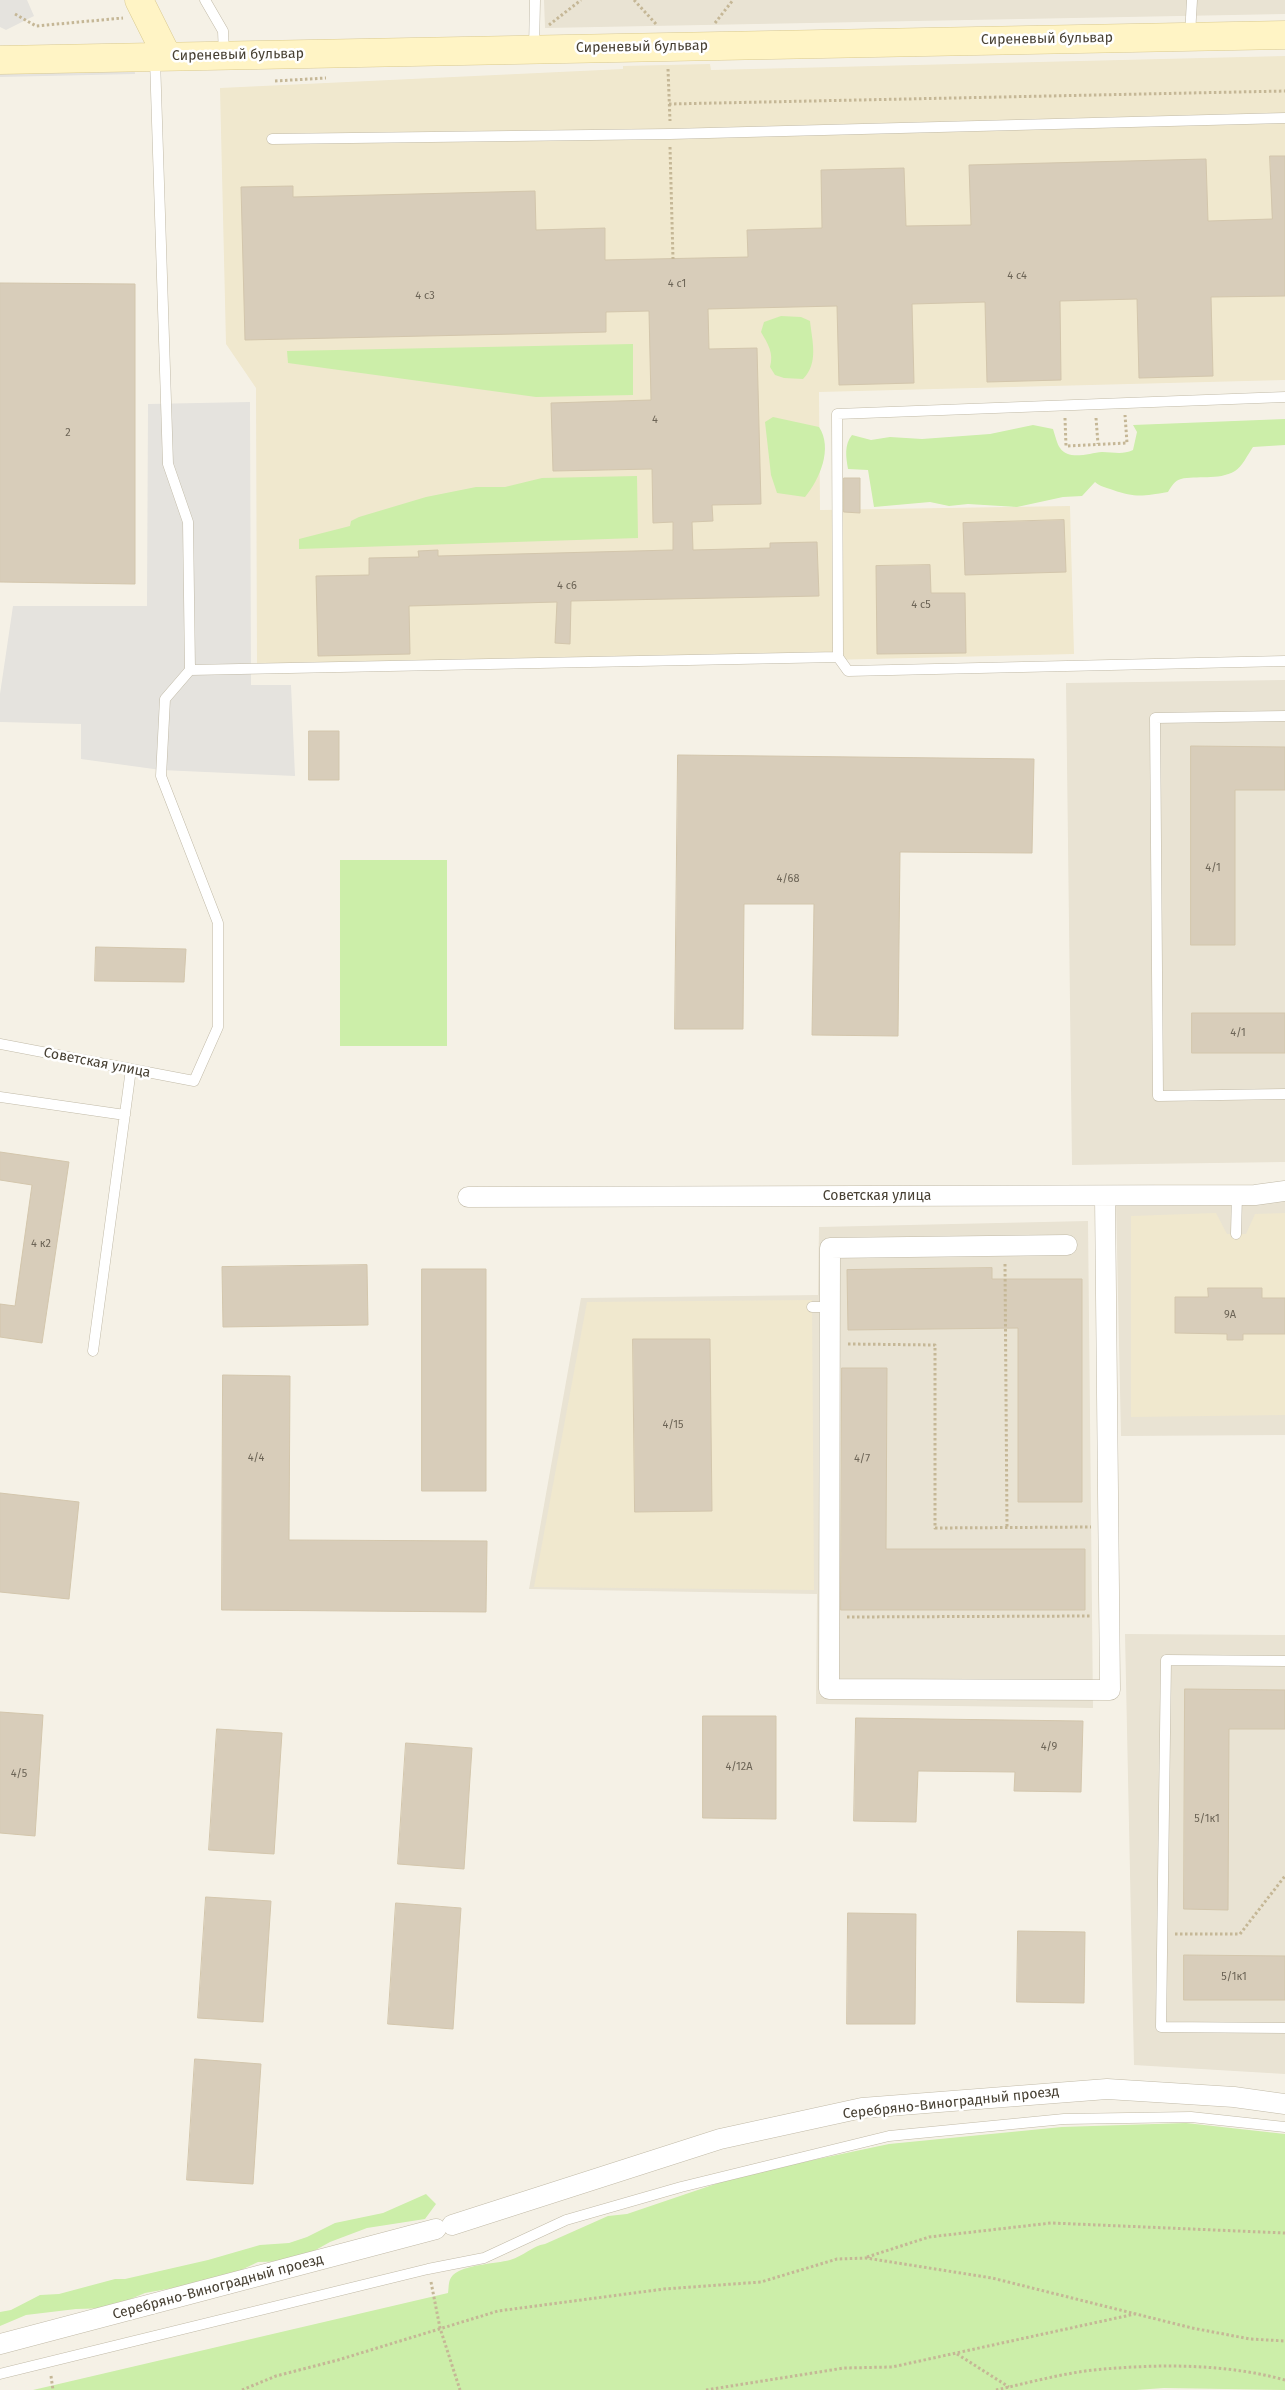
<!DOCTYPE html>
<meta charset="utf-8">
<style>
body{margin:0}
canvas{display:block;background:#f5f1e6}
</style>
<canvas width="1285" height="2390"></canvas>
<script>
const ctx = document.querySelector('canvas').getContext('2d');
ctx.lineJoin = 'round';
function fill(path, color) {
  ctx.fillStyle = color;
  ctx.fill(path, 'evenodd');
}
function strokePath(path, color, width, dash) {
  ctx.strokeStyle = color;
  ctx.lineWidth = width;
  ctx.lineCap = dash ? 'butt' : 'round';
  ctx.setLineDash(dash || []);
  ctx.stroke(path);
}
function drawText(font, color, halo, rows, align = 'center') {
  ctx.font = font + ' "Fira Sans",sans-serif';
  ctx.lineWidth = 5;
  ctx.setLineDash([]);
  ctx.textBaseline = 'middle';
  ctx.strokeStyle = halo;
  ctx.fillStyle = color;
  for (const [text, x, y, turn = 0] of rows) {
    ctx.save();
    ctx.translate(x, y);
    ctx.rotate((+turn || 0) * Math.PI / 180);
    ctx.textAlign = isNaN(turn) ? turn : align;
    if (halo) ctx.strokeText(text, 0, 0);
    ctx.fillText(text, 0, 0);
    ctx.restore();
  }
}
const residential = new Path2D(`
 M544,0H1285V14L545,28Z
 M1285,680V1162L1072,1165L1066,683Z
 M1285,1199V1435L1121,1436L1116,1202Z
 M1088,1221L1093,1708L816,1704L817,1594L529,1589L581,1298L818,1295L819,1227Z
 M1125,1634L1285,1635V2074L1134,2065Z`);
const education = new Path2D(`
 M1285,56V380L819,392L820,510L1070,506L1074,654L257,674L256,388L226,344L220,88L623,69V66L710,64L711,70Z
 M1216,1213L1227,1234H1246L1255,1214L1285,1213V1415L1131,1417V1216Z
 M812,1300L814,1590L534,1587L587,1302Z`);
const green = new Path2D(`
 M781,316L801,317L810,321C812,341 819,363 803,379L784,378L775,375L770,367C774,353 768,344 761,332L764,322Z
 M633,344V395L536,397L288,363L287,351Z
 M773,417L819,427C833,448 820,479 805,497L777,493L771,475L765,422Z
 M1285,419V445L1253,447C1248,454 1242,467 1235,471C1218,481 1196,475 1181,479C1175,480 1171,487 1168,492C1143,496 1136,498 1113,490C1105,487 1101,487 1095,482L1082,496L1063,497L1017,507L968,504L949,506L930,502L874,507L868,470L848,469C846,457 844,445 852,435L871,440L890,437L922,439L990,434L1033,425L1053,429C1055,435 1057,444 1060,448C1069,461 1089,453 1102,452C1114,452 1122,455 1133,450L1137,432L1133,425Z
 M637,476L638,538L299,549V539L350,526L351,521L359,517L426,497L476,487H505L542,478Z
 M340,860H447V1046H340Z
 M1186,2123L1285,2134V2390L1164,2388L1136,2390H33L448,2293C449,2286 448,2280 453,2275C466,2264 495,2264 510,2260C524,2256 532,2246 545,2244L608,2216L627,2214L742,2175L889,2144L1062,2127Z
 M426,2194L436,2204L425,2219L367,2228L330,2242L296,2261L258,2262L222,2279L145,2293L109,2308L76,2309L26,2315L0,2326V2312L11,2310L40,2295L59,2294L115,2279H125L208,2260L260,2245L289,2243L307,2237L335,2223L383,2213Z`);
const parking = new Path2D(`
 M0,0H27L34,16L6,30L0,27Z
 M134,62L135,74L0,77V65Z
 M250,402L251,685H291L295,776L161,770L81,759V724L0,722V694L13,606H147L148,404Z`);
const building = new Path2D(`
 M1270,156H1285V296L1211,297L1213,376L1139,378L1137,299L1060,301L1061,380L987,382L985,302L912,304L914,383L839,385L837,306L708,309L709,349L757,348L761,504L712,505L713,521L692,522L693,550L770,548V543L817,542L819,596L571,601L570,644L555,643L557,602L409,606L410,654L318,656L316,576L369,575V558L419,557L418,551L438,550V556L673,550V522L653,523L652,469L553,471L551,403L651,400L649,311L606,312V332L245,340L241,187L293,186V197L535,191L536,230L605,228V260L748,257L747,230L822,228L821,170L904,168L906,226L971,225L969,165L1206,159L1208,221L1272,219Z
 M0,283L135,284V584L0,582Z
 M844,478H860V513L844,512Z
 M1064,520L1066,572L965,575L963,523Z
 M930,565L931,593H965L966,653L877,654L876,566Z
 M309,731H339V780H309Z
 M1191,746L1285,747V790H1235V945H1191Z
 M678,755L1034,759L1032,853L900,852L898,1036L812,1035L814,904H744L743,1029H675Z
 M96,947L186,949L184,982L95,981Z
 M1192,1013H1285V1053H1192Z
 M0,1152L69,1162L42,1343L0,1337V1304L15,1306L32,1185L0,1180Z
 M367,1265L368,1325L223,1327L222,1267Z
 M992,1268V1279H1082V1502H1018V1328L848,1330L847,1270Z
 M422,1269H486V1491H422Z
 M1208,1288H1262V1298H1285V1334H1243V1340H1227V1334L1175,1333V1297H1208Z
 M633,1339H710L712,1511L635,1512Z
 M842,1368H887L886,1549H1085V1610H841Z
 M223,1375L290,1376L289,1540L487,1541L486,1612L222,1610Z
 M0,1493L79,1502L69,1599L0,1592Z
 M1185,1689L1285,1690V1729H1229L1228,1910L1184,1909Z
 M0,1712L43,1715L35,1836L0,1833Z
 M703,1716H776V1819L703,1818Z
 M856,1718L1083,1721L1081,1792L1014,1791L1015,1772L918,1771L916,1822L854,1821Z
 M217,1729L282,1733L274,1854L209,1850Z
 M406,1743L472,1748L464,1869L398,1864Z
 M206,1897L271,1901L263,2022L198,2018Z
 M396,1903L461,1908L453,2029L388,2024Z
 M848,1913L916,1914L915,2024H847Z
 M1018,1931L1085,1932L1084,2003L1017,2002Z
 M1184,1955L1285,1956V2000H1184Z
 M195,2059L261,2064L253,2184L187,2180Z`);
const path = new Path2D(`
 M634,0L656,24
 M15,14L36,26L123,18
 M715,23L733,0
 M549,25L581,0
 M668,69L670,121
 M275,81L326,78
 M669,104L1285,91
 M670,147L673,259
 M1065,418L1066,446L1127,443L1125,415
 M1096,418L1098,444
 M1005,1264L1007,1528
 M848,1344L935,1345V1528L1091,1527
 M847,1617L1091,1616
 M1175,1934H1240L1285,1876
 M867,2257L929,2237L1051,2223L1285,2233
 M431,2282L440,2328L460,2390
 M957,2354L1009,2387
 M51,2376L53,2390
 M242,2390L276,2376L338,2360L498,2311L664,2289L761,2282L837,2259L866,2258L992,2278L1192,2328L1250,2339L1285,2341
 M706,2390L844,2368L892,2367L1135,2314
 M996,2390C1027,2383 1060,2374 1093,2370C1157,2364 1223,2363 1285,2380`);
const lane = new Path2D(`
 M205,0L223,31L224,55
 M1190,35L1192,0
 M534,49L535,0
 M155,59L168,464L188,522L190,670L838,657L837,414L1285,397
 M272,139L670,134L1285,118
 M838,657L848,671L1285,661
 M1285,716L1155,718L1158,1096L1285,1094
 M0,1044L194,1081L218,1027V923L161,776L165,699L190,670
 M0,1097L125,1115
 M1236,1234L1237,1195
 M812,1307H829
 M93,1351L131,1069
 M1285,1661L1166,1660L1161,2027L1285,2028
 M0,2374L428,2269L484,2258L566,2220L681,2187L889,2136L1064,2119L1191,2117L1285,2127`);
const street = new Path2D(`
 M468,1197L1255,1195L1285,1191
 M1067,1245L830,1248L829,1689L1110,1690L1105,1196
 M452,2225L720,2139L862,2108L1107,2089L1234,2097L1285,2104
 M0,2344L436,2229`);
const secondary = new Path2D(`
 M139,0L167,56
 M0,60L1285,35`);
const numberNames = [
 ["4 с4",1017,276],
 ["4 с1",677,284],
 ["4 с3",425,296],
 ["4",655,420],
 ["2",68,433],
 ["4 c6",567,586],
 ["4 c5",921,605],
 ["4/1",1213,868],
 ["4/68",788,879],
 ["4/1",1238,1033],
 ["4 к2",41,1244],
 ["9А",1230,1315],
 ["4/15",673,1425],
 ["4/4",256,1458],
 ["4/7",862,1459],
 ["4/9",1049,1747],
 ["4/12А",739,1767],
 ["4/5",19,1774],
 ["5/1к1",1207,1819],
 ["5/1к1",1234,1977]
];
const streetNames = [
 ["Сиреневый бульвар",1047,39,-1],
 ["Сиреневый бульвар",642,47,-1],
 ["Сиреневый бульвар",238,55,-1],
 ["Советская улица",97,1063,11],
 ["Советская улица",877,1196],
 ["Серебряно-Виноградный проезд",951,2103,-6],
 ["Серебряно-Виноградный проезд",218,2287,-15]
];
fill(residential, '#e9e3d3');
fill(education, '#f0e8ce');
fill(green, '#cceea9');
fill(parking, '#e5e3de');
fill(building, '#d8cdba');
strokePath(building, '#d3c6ac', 1);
strokePath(lane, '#c1baa7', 11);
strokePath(street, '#c1baa7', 21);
strokePath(secondary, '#daca90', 29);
strokePath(path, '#c5b796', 3, [2.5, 2.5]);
strokePath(lane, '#fff', 10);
strokePath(street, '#fff', 20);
strokePath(secondary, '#fff4c5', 28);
drawText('11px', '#6c6456', null, numberNames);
drawText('14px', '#484134', '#fff', streetNames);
</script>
